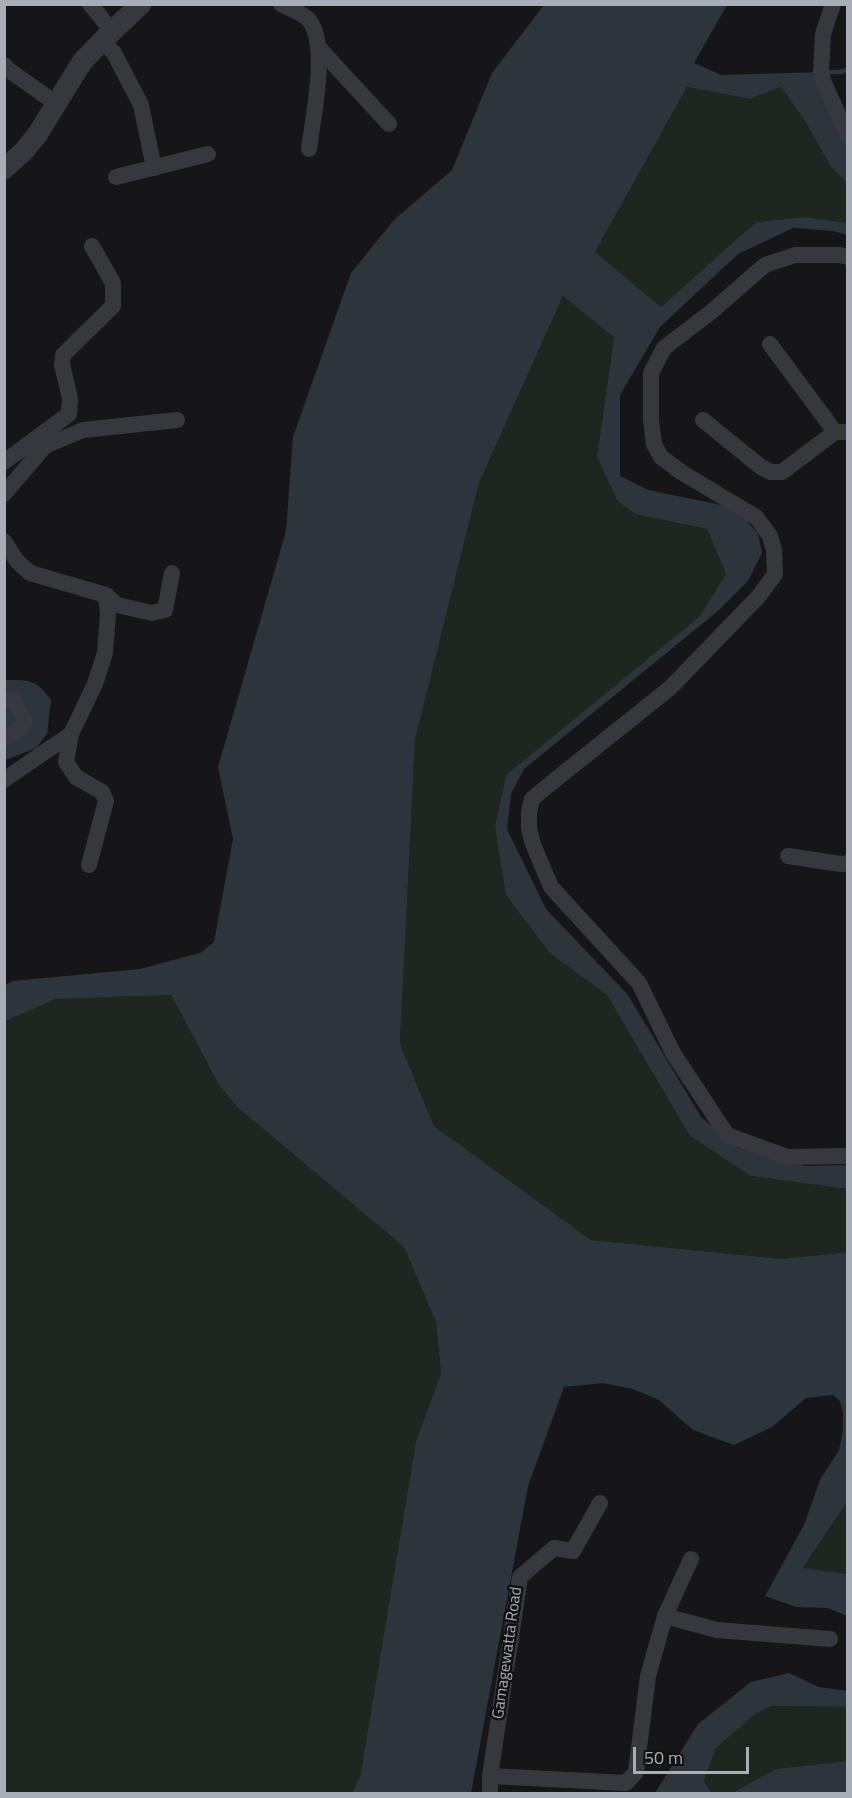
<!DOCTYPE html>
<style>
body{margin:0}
#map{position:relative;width:852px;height:1798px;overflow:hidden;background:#161618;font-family:"Titillium Web",sans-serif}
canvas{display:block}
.frame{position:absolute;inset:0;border:6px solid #a8adb8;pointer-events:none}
.scale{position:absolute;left:633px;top:1747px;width:116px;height:27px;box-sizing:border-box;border:3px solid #a8adb8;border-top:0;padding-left:8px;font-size:18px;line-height:21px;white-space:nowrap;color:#a8adb8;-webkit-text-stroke:4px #111113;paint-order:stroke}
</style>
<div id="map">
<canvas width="852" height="1798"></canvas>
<div class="frame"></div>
<div class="scale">50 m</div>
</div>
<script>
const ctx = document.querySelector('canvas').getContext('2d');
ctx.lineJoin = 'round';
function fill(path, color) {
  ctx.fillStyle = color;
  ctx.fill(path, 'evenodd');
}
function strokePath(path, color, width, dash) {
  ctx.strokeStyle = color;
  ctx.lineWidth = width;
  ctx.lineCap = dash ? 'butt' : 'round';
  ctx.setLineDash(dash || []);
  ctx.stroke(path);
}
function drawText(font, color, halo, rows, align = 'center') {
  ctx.font = font + ' "Titillium Web",sans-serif';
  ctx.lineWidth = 5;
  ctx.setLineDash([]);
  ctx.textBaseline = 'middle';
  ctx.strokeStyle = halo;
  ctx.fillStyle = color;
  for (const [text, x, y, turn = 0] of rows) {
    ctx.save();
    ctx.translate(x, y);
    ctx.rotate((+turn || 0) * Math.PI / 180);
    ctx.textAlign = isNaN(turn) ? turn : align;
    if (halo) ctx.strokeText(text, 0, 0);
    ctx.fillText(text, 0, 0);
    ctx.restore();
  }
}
const green = new Path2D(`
 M687,87L750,99L781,87L805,121L831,166L847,182V223L805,217L756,222L661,307L595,252Z
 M563,296L614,336L597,456L635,514L707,529L726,574L700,616L506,775L495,826L550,953L607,995L690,1136L751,1176L847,1189V1252L782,1259L591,1240L434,1126L400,1044L415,740L479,483Z
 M171,995L219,1085L236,1106L404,1247L436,1322L441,1374L416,1441L360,1777L352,1793H5L4,1021L56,999Z
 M847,1502V1574L803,1569Z
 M771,1706L847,1707V1761L776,1769L732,1793H711L704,1781L716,1748L755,1714Z`);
const water = new Path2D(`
 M544,5H727L694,63L721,75L824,72L847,127V182L831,167L805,121L781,87L750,99L687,87L595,252L661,307L756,222L805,217L847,223V235L833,231L793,228L738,254L660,327L620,395V476L648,490L736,508L758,534L762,553L748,581L718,611L524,769L511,794L507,829L546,909L628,995L701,1117L738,1148L805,1166L847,1165V1189L751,1176L690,1136L607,995L550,953L506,895L495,826L506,775L700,616L726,574L707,529L635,514L617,500L597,456L614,337L563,296L479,483L415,740L400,1044L434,1126L591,1240L782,1259L847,1252V1502L803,1568L847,1574V1616L828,1608L796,1607L765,1596L804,1525L820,1480L839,1450L843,1430V1413L840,1401L833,1395L806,1398L772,1427L734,1445L693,1430L659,1400L633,1389L603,1383L564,1387L528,1486L471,1793H352L360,1777L416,1441L441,1374L436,1322L404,1247L236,1106L219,1085L171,995L56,999L5,1021V985L13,981L140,969L200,953L214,942L233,839L218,767L286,531L293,437L351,273L394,220L452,170L492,73Z
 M5,680C29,680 36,679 51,700L47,734L36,748L5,760Z
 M789,1673L819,1687L847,1691V1707L771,1706L755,1714L716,1748L704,1781L711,1793H655L698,1724L751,1682Z
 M847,1761V1793H732L776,1769Z`);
const stream = new Path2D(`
 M824,72H840L848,70`);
const minor = new Path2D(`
 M90,4L112,31
 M281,4C290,9 303,13 309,20C329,45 313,117 309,149
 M833,4L823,34L821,72L824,83L848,136
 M102,41L114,53L141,105L154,168
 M318,47L389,124
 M4,65L10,71L57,104
 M116,177L208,154
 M848,257L840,255H795L765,265L711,312L664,348L651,373V420L654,444L661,457L681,472L756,517L770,536L774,550L775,574L759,596L670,688L545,788L532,799L529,812V829L533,844L551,887L639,983L673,1053L727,1135L787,1157L848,1156
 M770,344L835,432
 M703,420L761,467L771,472H782L835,432H848
 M4,462L69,414L70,398L62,365L63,355L113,306V283L92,246
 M4,494L45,446L83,430L177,420
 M4,541L17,561L30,573L106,595L108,614L105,653L95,684L71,734L66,762L76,777L102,792L106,801L89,865
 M106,595L117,605L152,613L165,610L172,573
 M4,698L13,700L25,721L21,729L4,739
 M4,780L71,734
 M788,856L841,864L848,863
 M665,1616L717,1630L830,1639
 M490,1776L626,1783L636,1772L648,1676L665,1616L691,1559
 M490,1794V1776L520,1577L554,1548L573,1551L600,1503`);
const tertiary = new Path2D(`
 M4,169L24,151L37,135L82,62L106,37L141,4`);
const streetNames = [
 ["Gamagewatta Road",508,1653,-82]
];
fill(green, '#1e261f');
fill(water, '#2c353c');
strokePath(stream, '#2c353c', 4.5);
strokePath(minor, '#37383d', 16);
strokePath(tertiary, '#37383d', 21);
drawText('16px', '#a8adb8', '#111113', streetNames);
</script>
